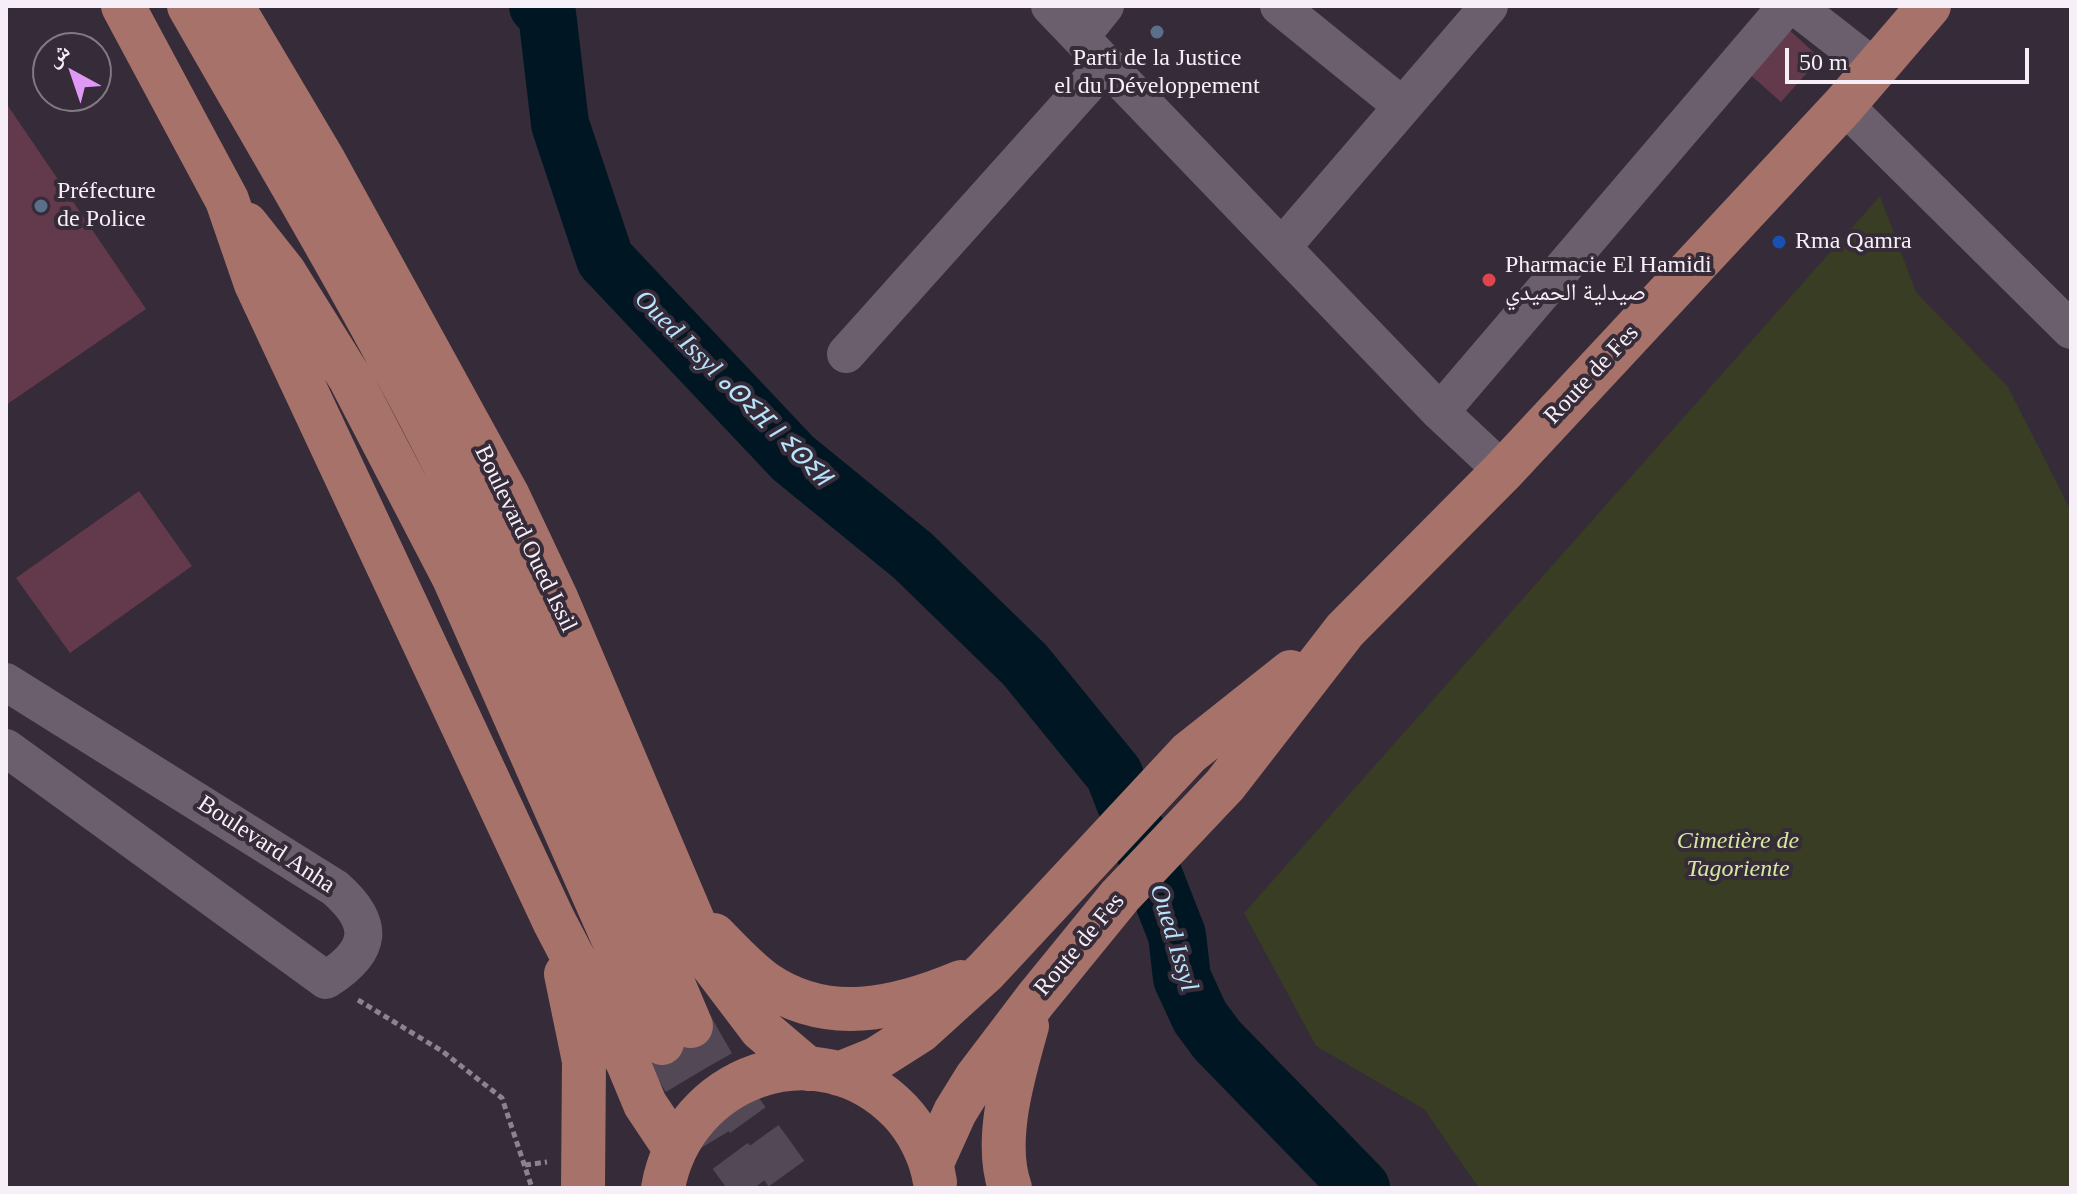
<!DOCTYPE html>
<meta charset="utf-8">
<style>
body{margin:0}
#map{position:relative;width:2077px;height:1194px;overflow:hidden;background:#362b38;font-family:"Times New Roman","Noto Naskh Arabic",serif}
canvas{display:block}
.frame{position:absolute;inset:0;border:8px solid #f6eff7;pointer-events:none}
.north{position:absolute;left:32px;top:32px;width:80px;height:80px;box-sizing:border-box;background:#362b38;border:2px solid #837984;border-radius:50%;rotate:320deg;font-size:22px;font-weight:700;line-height:32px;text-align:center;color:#f6eff7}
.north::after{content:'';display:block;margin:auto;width:28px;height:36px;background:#dd99f3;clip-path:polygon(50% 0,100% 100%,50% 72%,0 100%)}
.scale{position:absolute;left:1785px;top:48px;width:244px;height:36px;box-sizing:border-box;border:4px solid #f6eff7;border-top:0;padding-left:10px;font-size:24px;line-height:28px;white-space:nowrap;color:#f6eff7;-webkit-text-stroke:6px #362b38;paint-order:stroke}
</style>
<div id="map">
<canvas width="2077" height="1194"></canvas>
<div class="frame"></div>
<div class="north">ش</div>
<div class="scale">50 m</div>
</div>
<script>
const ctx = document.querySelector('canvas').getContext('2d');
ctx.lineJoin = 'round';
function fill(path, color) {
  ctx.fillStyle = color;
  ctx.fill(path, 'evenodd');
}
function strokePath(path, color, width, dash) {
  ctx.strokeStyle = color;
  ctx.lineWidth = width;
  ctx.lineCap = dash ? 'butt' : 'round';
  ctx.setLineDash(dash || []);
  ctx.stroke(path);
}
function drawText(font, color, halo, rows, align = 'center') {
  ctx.font = font + ' "Times New Roman","Noto Naskh Arabic","Noto Sans Tifinagh",serif';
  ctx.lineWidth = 8;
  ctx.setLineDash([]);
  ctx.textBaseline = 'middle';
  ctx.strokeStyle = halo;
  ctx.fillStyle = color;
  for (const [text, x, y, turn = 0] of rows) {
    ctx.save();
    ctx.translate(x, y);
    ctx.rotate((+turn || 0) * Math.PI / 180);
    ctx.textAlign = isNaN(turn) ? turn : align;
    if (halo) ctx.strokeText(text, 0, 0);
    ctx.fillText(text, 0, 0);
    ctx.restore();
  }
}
const green = new Path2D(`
 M1880,196L1916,292L2008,387L2071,511V1188H1479L1424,1109L1316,1046L1244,913Z`);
const river = new Path2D(`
 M538,6L547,13L560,124L605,259L793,458L913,556L1025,665L1114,774L1177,935L1182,978L1200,1017L1217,1040L1361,1188`);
const building = new Path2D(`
 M1786,27L1820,58L1781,102L1746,71Z
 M6,103L146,309L6,405Z
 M139,491L192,566L70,653L16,578Z`);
const majorTunnel = new Path2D(`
 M691,1026L734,1101L797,1188
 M662,1043L728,1153L754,1188`);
const path = new Path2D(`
 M358,1000L442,1051L502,1098L532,1188
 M525,1165L547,1162`);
const minor = new Path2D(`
 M1050,6L1440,412L1503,471
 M1279,6L1401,105
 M1795,6L1876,69
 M1080,37L1105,6
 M1844,105L2071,330
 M1282,247L1489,6
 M846,354L1105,65
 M1440,412L1787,6
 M6,682L335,888C376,924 372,951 326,980L6,748`);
const major = new Path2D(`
 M123,6L227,200L256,284L554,921L628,1063L645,1104L675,1149
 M189,6C278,162 371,316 451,477C540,656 613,842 691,1026
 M232,6L324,161L507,494L557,600L711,963L761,1029L808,1069
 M246,224L284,272L350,378L454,578L634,986L662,1043
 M714,935C730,951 746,969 764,982C827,1026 896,1009 961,982
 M566,974L584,1061L583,1188
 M839,1074L876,1059L920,1031L985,972L1189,753L1291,672
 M931,1165L955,1112L976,1078L1036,999L1120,896L1225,785L1345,630L1503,471L1844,105L1929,6
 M663,1188C683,1076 818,1026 900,1111C918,1130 931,1156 935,1182
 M1010,1188C993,1140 1014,1073 1027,1026`);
const markers = [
 [1157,32,8,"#5c6f8a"],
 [41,206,8,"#5c6f8a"],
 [1779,242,8,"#1a4fb4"],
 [1489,280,8,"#e0444e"]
];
const poiNames = [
 ["Parti de la Justice",1157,59,"center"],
 ["el du Développement",1157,87,"center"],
 ["Préfecture",57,192],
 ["de Police",57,220],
 ["Rma Qamra",1795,242],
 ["Pharmacie El Hamidi",1505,266],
 ["صيدلية الحميدي",1505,294]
];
const streetNames = [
 ["Route de Fes",1592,375,-47],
 ["Boulevard Oued Issil",525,539,64],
 ["Boulevard Anha",266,845,33],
 ["Route de Fes",1080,945,-50]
];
const parkNames = [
 ["Cimetière de",1738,842],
 ["Tagoriente",1738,870]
];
const waterNames = [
 ["Oued Issyl ⴰⵙⵉⴼ ⵏ ⵉⵙⵉⵍ",732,389,45],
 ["Oued Issyl",1173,938,73]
];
fill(green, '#383d24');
strokePath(river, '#001723', 58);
fill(building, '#63394c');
strokePath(majorTunnel, '#534855', 44, [44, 22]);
strokePath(path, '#8c838e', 5, [6, 4]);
strokePath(minor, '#6b5f6e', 38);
strokePath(major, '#a67269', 44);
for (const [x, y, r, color] of markers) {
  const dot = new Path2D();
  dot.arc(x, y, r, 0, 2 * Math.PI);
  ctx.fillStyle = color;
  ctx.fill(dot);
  strokePath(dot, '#362b38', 3);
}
drawText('24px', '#f6eff7', '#362b38', poiNames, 'left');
drawText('24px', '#f6eff7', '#362b38', streetNames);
drawText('italic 24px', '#d7e9a0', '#362b38', parkNames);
drawText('italic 26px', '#b7e3fc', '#362b38', waterNames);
</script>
